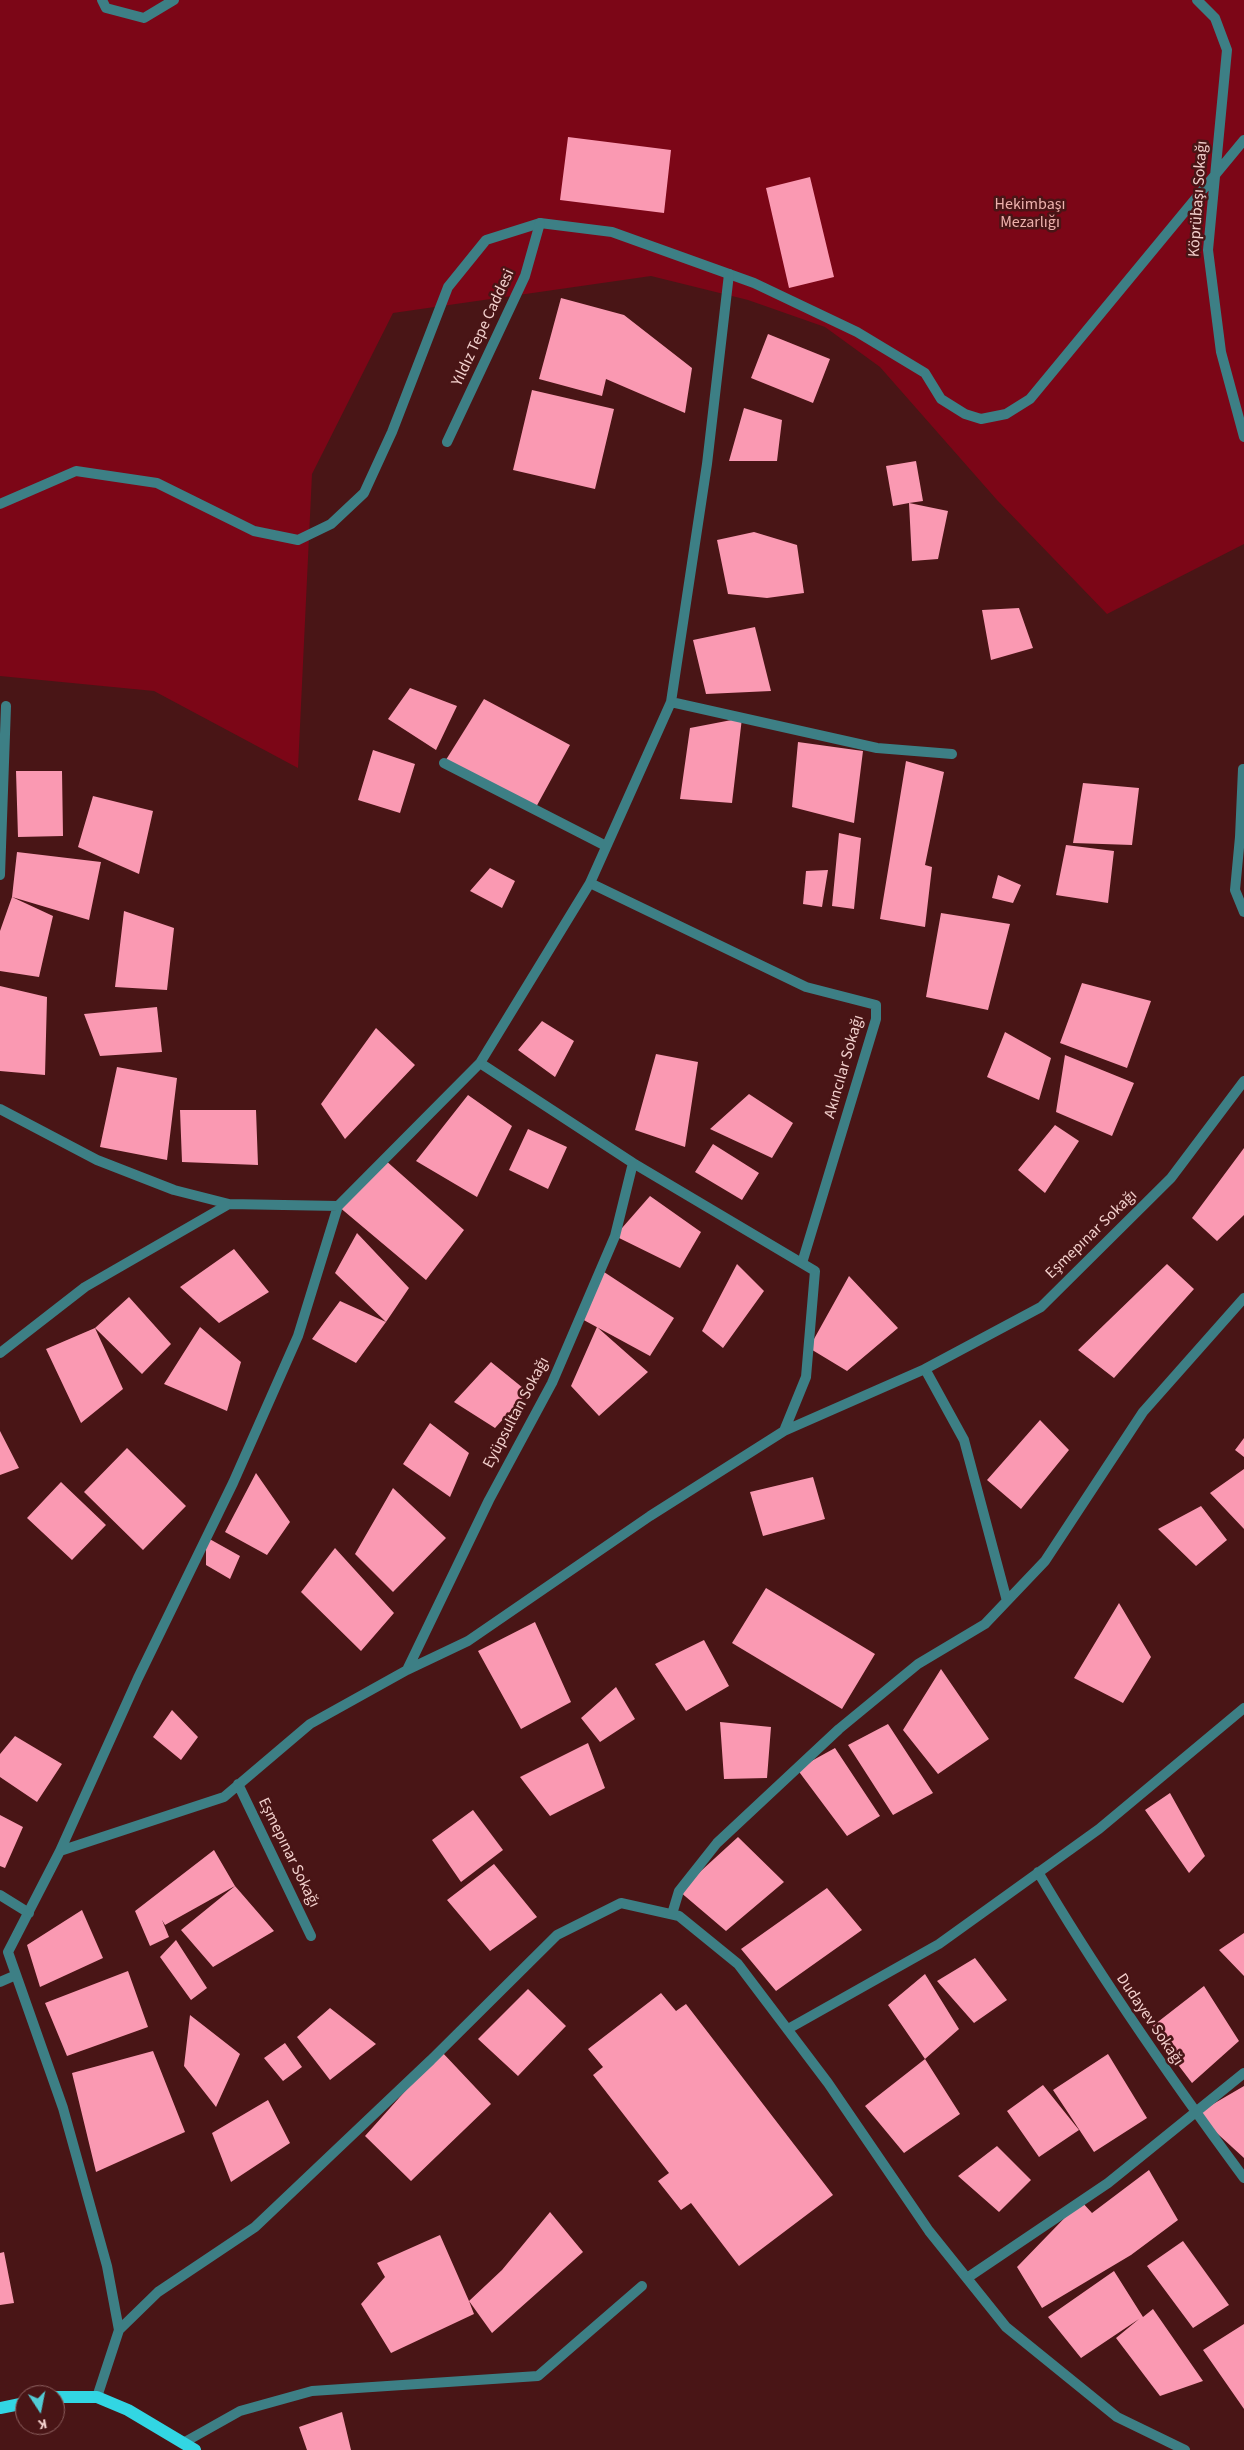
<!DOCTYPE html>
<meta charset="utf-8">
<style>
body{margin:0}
#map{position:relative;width:1244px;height:2450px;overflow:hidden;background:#491516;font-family:"Source Sans 3",sans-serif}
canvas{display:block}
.north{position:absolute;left:15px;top:2385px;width:50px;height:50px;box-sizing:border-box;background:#491516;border:1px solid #8d605f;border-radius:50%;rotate:169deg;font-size:14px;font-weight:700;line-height:20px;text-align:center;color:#f3d0cd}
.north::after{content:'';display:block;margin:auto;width:18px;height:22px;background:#52ccd6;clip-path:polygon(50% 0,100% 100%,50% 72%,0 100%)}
</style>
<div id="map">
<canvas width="1244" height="2450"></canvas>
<div class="north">K</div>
</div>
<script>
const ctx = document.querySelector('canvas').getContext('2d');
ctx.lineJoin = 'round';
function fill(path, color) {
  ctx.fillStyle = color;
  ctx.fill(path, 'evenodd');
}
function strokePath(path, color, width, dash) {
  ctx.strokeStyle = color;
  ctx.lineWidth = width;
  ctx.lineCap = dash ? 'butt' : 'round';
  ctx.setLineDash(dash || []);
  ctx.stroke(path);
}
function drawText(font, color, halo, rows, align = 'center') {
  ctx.font = font + ' "Source Sans 3",sans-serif';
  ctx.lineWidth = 5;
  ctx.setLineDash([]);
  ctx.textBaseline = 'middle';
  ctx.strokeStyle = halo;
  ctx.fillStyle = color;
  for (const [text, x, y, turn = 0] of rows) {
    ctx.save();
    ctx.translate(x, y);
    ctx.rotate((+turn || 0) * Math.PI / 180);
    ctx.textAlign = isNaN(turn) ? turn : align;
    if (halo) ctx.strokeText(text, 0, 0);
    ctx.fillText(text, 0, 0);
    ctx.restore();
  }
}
const green = new Path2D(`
 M0,0H1244V544L1107,614L997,500L880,367L825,327L748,300L651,276L393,313L312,474L298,768L154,691L0,676Z`);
const building = new Path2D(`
 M568,137L671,150L664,213L560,200Z
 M810,177L834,277L789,288L766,188Z
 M561,298L624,315L692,368L685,413L606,379L602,396L539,379Z
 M768,334L830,359L813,403L751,378Z
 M532,390L614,409L595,489L513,470Z
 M744,408L782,420L777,461H729Z
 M916,461L923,501L909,503L948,511L938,559L912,561L909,503L893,506L886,466Z
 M754,532L797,545L804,593L767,598L728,594L717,540Z
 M1019,608L1033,648L991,660L982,610Z
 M755,627L771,691L706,694L693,640Z
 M410,688L457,706L436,750L388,719Z
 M484,699L570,745L535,809L444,763Z
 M742,718L732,803L680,799L690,728Z
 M798,742L863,751L854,823L792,807Z
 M373,750L415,764L400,813L358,800Z
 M906,761L944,772L925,865L932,867L925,927L880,919Z
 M16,771H62L63,836L18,837Z
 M1083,783L1139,788L1132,845L1073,843Z
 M93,796L153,811L139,874L78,847Z
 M839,833L861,838L854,909L832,906Z
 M1066,845L1114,851L1108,903L1056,895Z
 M17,852L101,862L89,920L12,897Z
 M490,868L515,881L502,908L470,891Z
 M828,870L822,907L803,904L806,871Z
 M998,875L1021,885L1013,903L992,898Z
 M12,897L53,916L39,977L0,971V931Z
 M124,911L174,928L167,990L115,987Z
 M941,913L1010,924L988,1010L926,997Z
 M1082,983L1151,1001L1127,1068L1060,1043Z
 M0,986L47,997L45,1075L0,1071Z
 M157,1007L162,1052L100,1056L84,1014Z
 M542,1021L574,1041L555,1077L518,1050Z
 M376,1028L415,1065L345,1139L321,1104Z
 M1005,1032L1051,1058L1039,1100L987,1077Z
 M656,1054L698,1062L685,1147L635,1130Z
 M1065,1055L1134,1083L1112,1136L1056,1112Z
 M117,1067L177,1078L167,1160L100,1147Z
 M749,1094L793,1123L772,1158L710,1129Z
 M468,1095L512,1126L477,1197L416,1161Z
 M180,1110H256L258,1165L182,1162Z
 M1055,1125L1079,1141L1045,1193L1018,1170Z
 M528,1129L567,1147L548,1189L509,1170Z
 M713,1144L759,1173L742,1200L695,1172Z
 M1244,1148V1215L1217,1241L1192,1218Z
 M384,1159L464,1230L426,1280L338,1206Z
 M650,1196L701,1232L680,1268L615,1236Z
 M357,1233L409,1288L386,1322L335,1273Z
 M234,1249L269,1292L219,1323L180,1287Z
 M737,1264L764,1291L723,1348L702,1331Z
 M1167,1264L1194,1289L1114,1378L1078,1350Z
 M601,1270L674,1318L650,1356L580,1318Z
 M849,1276L898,1328L847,1371L809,1348Z
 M129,1297L171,1344L142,1374L95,1328Z
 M340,1301L386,1322L356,1363L312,1339Z
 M200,1327L241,1362L227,1411L164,1384Z
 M597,1327L648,1372L599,1416L571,1386Z
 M95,1328L123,1389L81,1423L46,1349Z
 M491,1362L528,1392L495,1428L454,1402Z
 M1040,1420L1069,1450L1021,1509L987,1480Z
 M430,1423L469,1453L450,1497L403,1464Z
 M0,1431L19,1468L0,1475Z
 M1244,1438V1457L1235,1450Z
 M127,1448L186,1506L143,1550L84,1492Z
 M1244,1469V1529L1210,1493Z
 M256,1473L290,1522L267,1555L225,1532Z
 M813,1477L825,1519L763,1536L750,1492Z
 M61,1482L106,1525L72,1560L27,1518Z
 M393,1488L446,1538L393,1592L355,1554Z
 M1201,1506L1227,1540L1196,1566L1158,1529Z
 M206,1537L240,1556L230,1579L206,1565Z
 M335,1548L394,1613L361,1651L301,1592Z
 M766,1588L875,1654L842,1709L732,1643Z
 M1119,1603L1151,1657L1123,1703L1074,1678Z
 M535,1622L571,1702L521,1729L478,1651Z
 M704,1640L729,1686L686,1711L655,1664Z
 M941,1669L989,1739L938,1774L903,1730Z
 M616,1687L635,1719L600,1742L581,1718Z
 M172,1710L198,1737L181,1760L153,1737Z
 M720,1722L771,1727L767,1778L724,1779Z
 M888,1724L933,1793L893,1815L848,1745Z
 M15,1736L62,1764L37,1802L0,1777V1754Z
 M588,1743L605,1788L550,1816L520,1777Z
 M835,1748L880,1816L847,1836L797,1769Z
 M1170,1793L1205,1856L1189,1873L1145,1810Z
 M473,1810L503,1850L461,1882L432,1840Z
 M0,1815L23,1827L5,1868L0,1866Z
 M738,1837L784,1882L726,1931L679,1891Z
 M214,1850L235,1886L274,1931L213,1967L181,1930L235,1886L165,1925L162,1920L169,1937L150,1946L135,1911Z
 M494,1864L537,1917L490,1951L447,1900Z
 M827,1888L862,1930L776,1991L741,1949Z
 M82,1910L103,1958L40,1987L27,1945Z
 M1244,1933V1976L1219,1950Z
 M176,1940L207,1988L191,2000L160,1957Z
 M975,1958L1007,2000L974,2023L937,1981Z
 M128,1971L148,2027L67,2056L45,2003Z
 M925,1974L959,2029L925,2059L888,2005Z
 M1204,1986L1239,2041L1192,2083L1150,2028Z
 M528,1989L566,2026L518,2076L478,2039Z
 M661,1993L676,2011L686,2004L833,2195L739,2266L691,2203L681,2210L658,2181L669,2173L593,2075L603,2067L588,2049Z
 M330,2008L376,2044L330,2080L297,2037Z
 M190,2015L240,2054L216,2107L184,2066Z
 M285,2043L302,2067L283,2081L264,2058Z
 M153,2051L185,2132L96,2172L72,2073Z
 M441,2051L491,2104L411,2181L365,2136Z
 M1108,2054L1147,2118L1094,2152L1053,2090Z
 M925,2059L960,2114L904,2153L865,2106Z
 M1043,2085L1079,2130L1039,2157L1007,2111Z
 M1244,2086V2158L1196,2114Z
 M268,2100L290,2143L231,2182L212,2133Z
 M997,2146L1031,2180L999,2212L958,2176Z
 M1149,2170L1178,2220L1131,2255L1042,2308L1017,2267L1081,2201L1092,2213Z
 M550,2212L583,2252L492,2333L469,2301L474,2314L391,2353L361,2304L385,2277L377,2263L440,2235L469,2301L502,2270Z
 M1183,2241L1229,2305L1193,2328L1147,2266Z
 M4,2252L14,2303L0,2305V2253Z
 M1114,2271L1143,2317L1153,2309L1203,2381L1160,2396L1116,2338L1139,2319L1081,2358L1048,2317Z
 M1244,2324V2409L1203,2350Z
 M342,2412L351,2450H307L299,2427Z`);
const lane = new Path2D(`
 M102,0L106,8L144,18L174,0
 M1197,0L1215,18L1227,50L1208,250L1221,352L1244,437
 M0,504L76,471L157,483L254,531L298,540L331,524L364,493L392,432L448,287L486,240L540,223L612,232L754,283L857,332L925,373L941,399L965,414L981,419L1006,414L1030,399L1244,140`);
const street = new Path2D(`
 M447,442L525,276L540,223
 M671,702L877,748L952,754
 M444,763L606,846
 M1243,769L1240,837L1235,890L1244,912
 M0,875L6,706
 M590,883L806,987L876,1005V1019L802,1263
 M480,1063L590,883L671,702L707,464L729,274
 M0,1109L97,1160L174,1190L229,1204
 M0,1353L85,1287L229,1204L338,1206L480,1063L633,1163L815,1271L806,1377L784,1431L650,1516L468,1641L407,1670L310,1724L224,1797L60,1851L8,1952L63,2108L107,2266L119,2330L97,2397
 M925,1369L964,1440L1007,1601
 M784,1431L925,1369L1041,1307L1171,1178L1244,1081
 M407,1670L489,1500L552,1383L615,1236L633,1163
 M238,1784L311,1936
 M60,1851L138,1678L233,1483L298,1336L338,1206
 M1038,1872C1101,1979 1171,2079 1244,2178
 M0,1895L29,1913
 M672,1914L679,1891L717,1843L839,1729L918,1664L985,1624L1045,1561L1143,1412L1244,1298
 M0,1982L16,1975
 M788,2029L939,1944L1099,1829L1244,1708
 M967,2278L1108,2183L1244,2073
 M119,2330L158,2292L255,2227L431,2060L557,1935L621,1903L679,1916L738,1964L828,2083L929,2231L1006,2327L1117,2417L1185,2450
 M183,2443L240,2411L312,2391L538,2376L642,2286`);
const primary = new Path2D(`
 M55,2397H97L128,2410L195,2450
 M0,2408L25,2403`);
const streetNames = [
 ["Köprübaşı Sokağı",1199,199,-86],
 ["Yıldız Tepe Caddesi",484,328,-65],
 ["Akıncılar Sokağı",845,1067,-74],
 ["Eşmepınar Sokağı",1092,1235,-44],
 ["Eyüpsultan Sokağı",517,1413,-62],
 ["Eşmepınar Sokağı",288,1853,64],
 ["Dudayev Sokağı",1149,2020,56]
];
const parkNames = [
 ["Hekimbaşı",1030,205],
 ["Mezarlığı",1030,223]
];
fill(green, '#7c0617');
fill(building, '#fa99b2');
strokePath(lane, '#3d7f85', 10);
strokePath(street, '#3d7f85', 10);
strokePath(primary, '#32d6e3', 12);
drawText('16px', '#f3d0cd', '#491516', streetNames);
drawText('16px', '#edb0ac', '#491516', parkNames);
</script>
